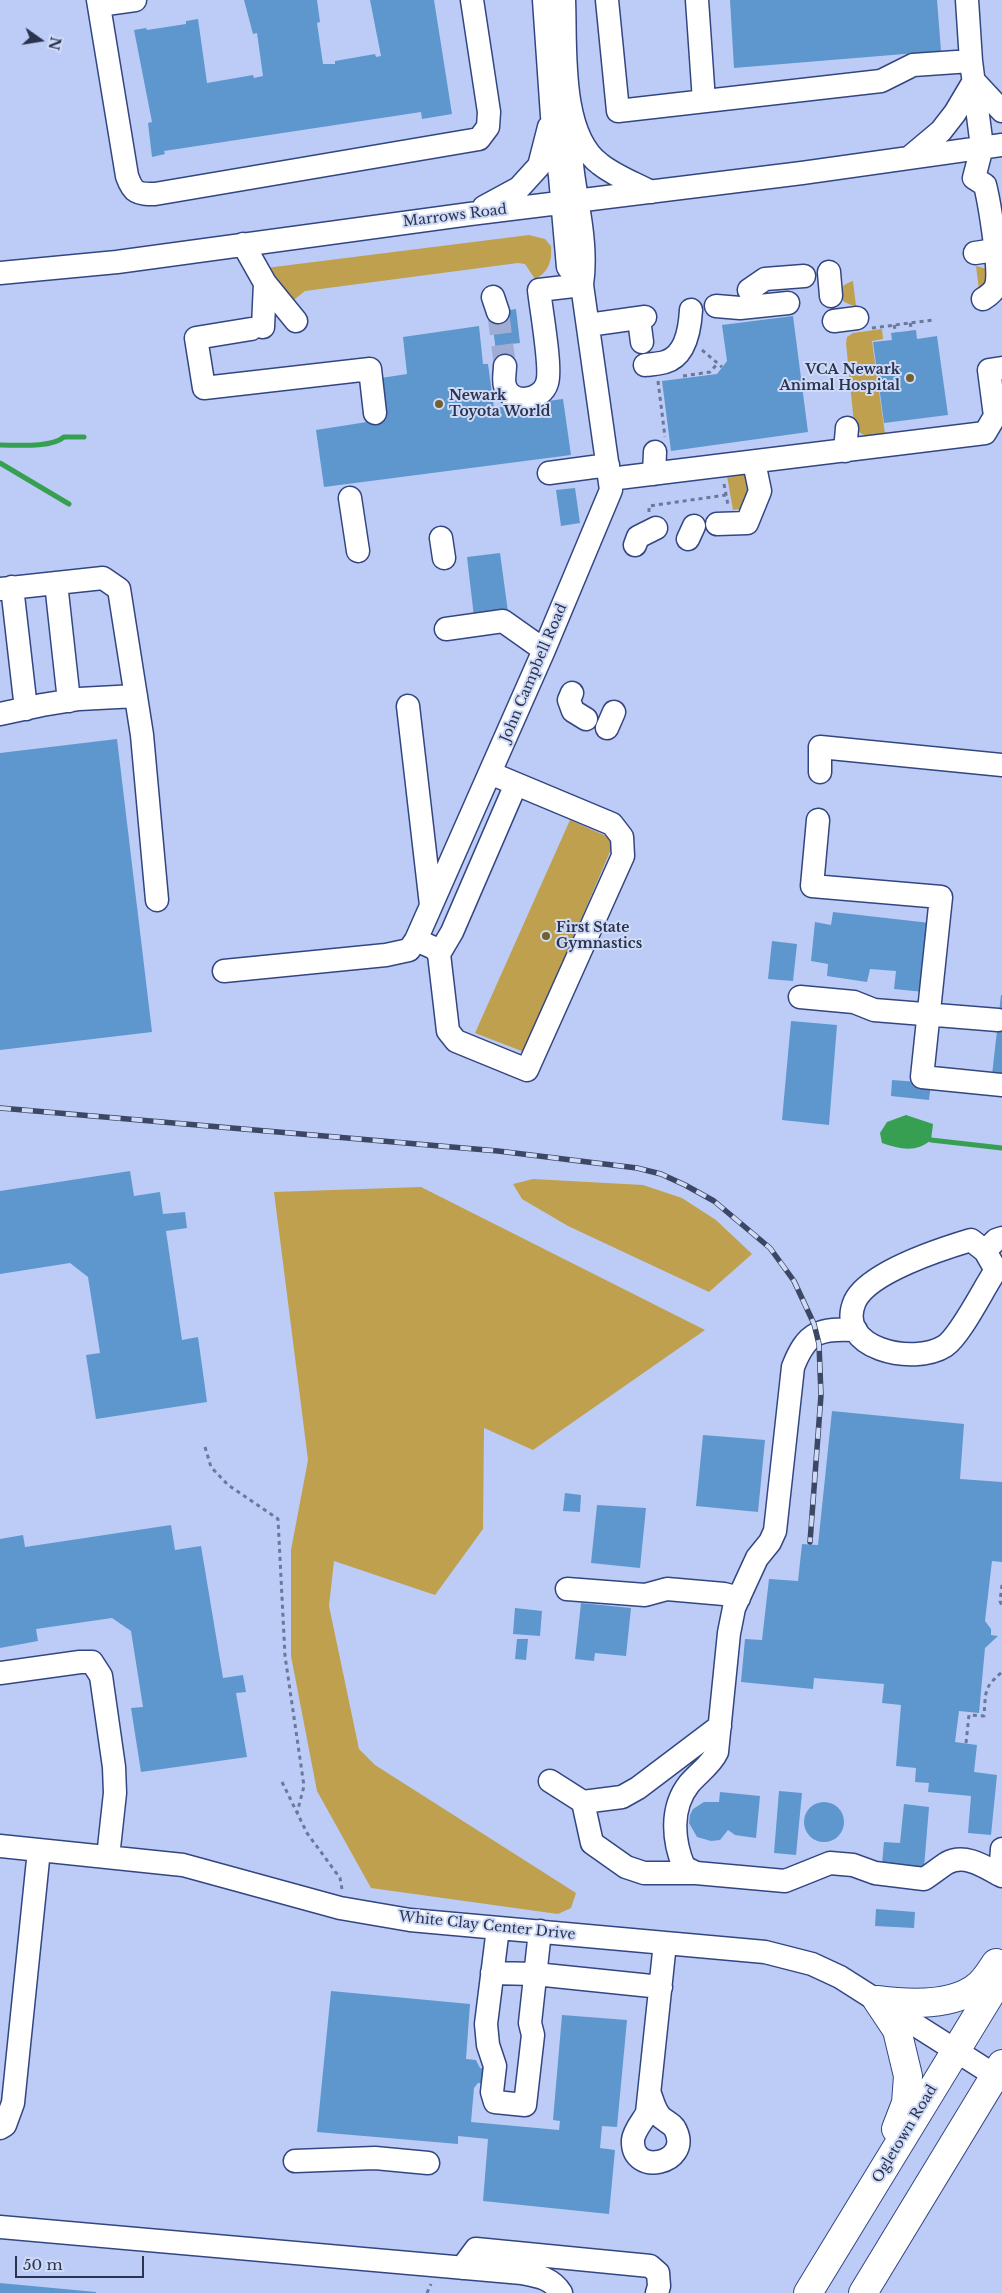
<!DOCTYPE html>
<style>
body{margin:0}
#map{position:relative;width:1002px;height:2293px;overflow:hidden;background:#bcccf6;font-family:"Libre Baskerville",serif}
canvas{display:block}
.north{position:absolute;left:15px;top:15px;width:50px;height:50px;-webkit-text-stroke:4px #cfdaf6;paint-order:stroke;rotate:103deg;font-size:14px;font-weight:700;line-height:20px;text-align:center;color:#2a334f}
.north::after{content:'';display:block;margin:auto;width:18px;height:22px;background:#2a334f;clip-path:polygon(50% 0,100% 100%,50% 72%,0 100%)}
.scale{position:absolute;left:15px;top:2256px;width:129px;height:22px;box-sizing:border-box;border:2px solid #2a334f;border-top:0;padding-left:6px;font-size:15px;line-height:18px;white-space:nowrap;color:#2a334f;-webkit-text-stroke:4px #cfdaf6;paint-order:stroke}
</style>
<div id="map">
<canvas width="1002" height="2293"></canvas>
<div class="north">N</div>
<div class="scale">50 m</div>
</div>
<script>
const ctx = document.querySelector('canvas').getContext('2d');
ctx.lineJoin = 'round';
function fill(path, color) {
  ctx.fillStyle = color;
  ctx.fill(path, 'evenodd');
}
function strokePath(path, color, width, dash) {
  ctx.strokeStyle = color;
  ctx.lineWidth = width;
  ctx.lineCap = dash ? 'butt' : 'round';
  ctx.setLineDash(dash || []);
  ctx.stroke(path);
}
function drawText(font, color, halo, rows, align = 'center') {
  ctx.font = font + ' "Libre Baskerville",serif';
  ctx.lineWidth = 4;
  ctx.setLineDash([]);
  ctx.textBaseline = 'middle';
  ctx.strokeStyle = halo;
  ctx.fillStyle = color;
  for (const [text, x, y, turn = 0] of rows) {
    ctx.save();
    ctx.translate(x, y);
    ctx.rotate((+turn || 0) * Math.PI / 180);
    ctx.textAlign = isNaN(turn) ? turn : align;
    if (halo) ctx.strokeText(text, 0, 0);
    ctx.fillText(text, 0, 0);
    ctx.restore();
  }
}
const green = new Path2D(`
 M529,235L545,239L551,246C552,261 549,272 535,279L525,264L518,263L305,291L290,303L266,268Z
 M976,266L987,269L991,278L979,290Z
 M853,281L856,306C836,303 833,287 853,281Z
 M882,329L883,339L872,341L885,434C871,437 861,439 854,424L846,343L847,337L853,333Z
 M742,475L747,477C752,488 746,499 740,509L733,510L727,476Z
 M570,820L615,840L524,1052L475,1033Z
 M533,1179L643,1185L682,1198L716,1220L752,1254L709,1292L568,1226L522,1199L513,1184Z
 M421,1187L705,1330L533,1450L484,1428L483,1529L435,1595L334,1561L329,1606L359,1749L375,1765L576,1893L571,1908L558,1914L371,1888L317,1791L291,1656V1550L308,1460L274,1192Z`);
const water = new Path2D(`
 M906,1115L933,1124L931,1140C916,1153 900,1149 882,1143L880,1133L887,1122Z`);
const stream = new Path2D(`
 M0,445C17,445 51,448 64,437H84
 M0,463L69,504
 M931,1140L1002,1148`);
const building = new Path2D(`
 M244,0H317L320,22L317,23L323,64H335V61L375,54L376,57L381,56L370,0H434L452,114L422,119L421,112L164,151L165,154L152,157L148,123L152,122L134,30L146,28L147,30L186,24V21L198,19L207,83L253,75L254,78L263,76L257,33L253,34Z
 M730,0H937L941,51L734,68Z
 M516,309L520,343L511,344L514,365L498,367L491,313Z
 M793,316L808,432L671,451L662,381L717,374L727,361L722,325Z
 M479,326L483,364H488L494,408L563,399L571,455L324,487L316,430L386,419L381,378L407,374L403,337Z
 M916,330L917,339L937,336L948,415L884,423L873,342L892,340L891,333Z
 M575,488L580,523L561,526L556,490Z
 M500,553L508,612L474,617L467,557Z
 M117,739L152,1032L0,1050V753Z
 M833,912L930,923L924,992L894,989L896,971L870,969L867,982L827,976L828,964L811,961L815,922L831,925Z
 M772,941L797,944L793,981L768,979Z
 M1001,995H1002V1076L992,1075Z
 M791,1021L837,1025L829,1125L782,1120Z
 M892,1080L931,1083L929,1100L891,1096Z
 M130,1171L134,1196L160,1192L163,1214L185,1212L187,1228L166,1231L182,1340L198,1337L207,1402L96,1419L86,1355L100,1353L88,1277L70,1263L0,1274V1191Z
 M832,1411L964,1424L960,1479L1002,1482V1562L992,1561L985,1621L991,1629V1635L998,1636L985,1648L979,1713L959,1711L955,1742L977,1745L974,1772L997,1775L991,1835L968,1833L971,1796L928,1792L929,1783L915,1782L916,1768L896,1766L901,1705L882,1703L884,1684L814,1678L813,1689L741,1682L745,1639L762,1640L769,1579L798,1581L802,1544L818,1545Z
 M703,1435L765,1440L758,1512L696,1506Z
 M565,1493L581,1495L580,1512L563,1511Z
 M597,1505L646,1508L640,1568L591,1563Z
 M171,1525L175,1550L201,1546L223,1678L243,1675L246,1692L236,1693L247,1757L141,1772L131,1708L143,1707L131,1631L112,1618L36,1629L38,1641L0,1648V1539L23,1535L25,1547Z
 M581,1603L631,1608L626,1656L595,1653L594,1661L575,1659Z
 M515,1608L542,1611L540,1636L513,1634Z
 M517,1639H528L526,1660L515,1659Z
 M779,1791L802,1793L796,1855L774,1853Z
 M720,1792L760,1796L756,1838L735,1835L728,1830L720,1840L711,1841L697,1837L689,1823L690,1815L693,1809L704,1802H719Z
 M804 1822a20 20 0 1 1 40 0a20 20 0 1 1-40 0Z
 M904,1804L929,1807L924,1868L882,1864L884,1842L900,1843Z
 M876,1909L915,1912L914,1928L875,1926Z
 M331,1991L470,2004L466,2059L476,2060L480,2068L485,2069L484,2083H478L474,2088L471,2122L559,2130L560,2121L553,2120L562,2015L627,2020L617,2127L602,2126L600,2148L615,2150L609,2214L483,2201L488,2139L458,2136V2144L317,2132Z
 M0,2283L96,2292V2293H0Z`);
const minorTunnel = new Path2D(`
 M498,312L505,366`);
const path = new Path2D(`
 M910,323L912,331
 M894,325L896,333
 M872,328L933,320
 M702,350L722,367
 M683,376L710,372L718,363
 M658,381L665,437
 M724,484L728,505
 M649,512V506L726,495
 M205,1447L211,1467L228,1485L278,1519L285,1656L304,1786L297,1813
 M1002,1585L1000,1601L1002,1606
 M966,1743L969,1715L984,1716C986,1692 983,1688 1002,1672
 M282,1782L307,1833L340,1878L342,1889
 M427,2293L431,2284`);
const minor = new Path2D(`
 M98,0L127,176C133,193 137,194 155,194L479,139L488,127L489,112L472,0
 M544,0L552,116L560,176L568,267L582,285
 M564,0C566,46 559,134 600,164C615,176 634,183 651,192
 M607,0L618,111L881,81L913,65L971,61
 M697,0L704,101
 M967,0L971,61L982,147L974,178L985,185C989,201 1001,271 996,286C994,291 988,296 983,299
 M99,5L135,0
 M910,157L941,131L955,113L974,81L1002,111
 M484,207L519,188L539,166L549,127
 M243,244L265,283L296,321
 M975,253L995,250
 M829,272L831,296
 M0,273L117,262L470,214L802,173L1002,145
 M749,290L765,279L804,276
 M493,297L498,312
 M716,306L740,308L788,303
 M639,319L642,342
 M834,321L857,318
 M588,325L645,317
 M263,327L265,283
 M251,329L196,338L204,388L370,369L375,413
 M645,365C651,364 659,364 665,362C686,356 690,328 691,310
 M505,366C505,372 503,380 505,386C511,406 542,401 547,383C552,369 541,309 539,290L582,285
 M995,416L989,370L1002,368
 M845,451L847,428
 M549,473L608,465
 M654,474L655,452
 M610,479L985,433L995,416L1002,415
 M350,498L358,551
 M717,524L747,523L760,491L754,462
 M441,538L444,558
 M688,539L694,526
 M635,545L638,537L656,528
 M56,583L69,701
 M12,587L26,709
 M0,589L103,578L119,589L142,735L157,900
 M446,629L503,621L544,650
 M572,693L569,700L573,711L586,719
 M408,706L431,905
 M0,714L42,705L79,699L136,696
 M607,728L614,712
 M820,772V747L1002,765
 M818,820L812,886L941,897L922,1077L1002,1085
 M416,940L434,948L439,954L448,1031L456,1041L527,1070L623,856L622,837L612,824L490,773
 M439,954L452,932L516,784
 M224,971L386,955L409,950L416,940L544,650L611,490L582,285C586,257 582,228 577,200C574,177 567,152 576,131
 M800,997L854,1002L874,1010L998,1020
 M971,1240L985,1251L996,1270C983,1289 961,1335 945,1346C914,1366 834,1349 855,1301C869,1272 941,1249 971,1240Z
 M985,1251L996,1240L1002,1238
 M856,1330C820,1328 807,1331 793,1367L775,1531L770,1542L757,1558L734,1608L729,1633L717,1752C711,1765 698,1773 689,1784C670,1808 673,1841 684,1867L696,1873L785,1881L830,1863L853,1865L875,1873L924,1879C932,1874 939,1868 947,1863C965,1853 985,1867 1000,1875
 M567,1589L645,1595L667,1589L724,1594L739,1598
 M0,1673L80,1662H92L101,1676L114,1767L115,1793L108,1857
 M550,1781L583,1802L622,1797L638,1788L720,1726
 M583,1802L592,1843L626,1867L644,1873H696
 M0,1846L183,1865L340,1908L410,1920L765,1952L812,1964L840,1977L1002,2080
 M1002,1849L1000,1875L1002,1876
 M498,1928L486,2024L488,2045L495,2066L492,2092L495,2102L525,2105L533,2035L530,2023L540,1931
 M492,1973L535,1974L661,1987
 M650,2094C653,2102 655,2112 662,2118C667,2122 674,2125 676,2131C691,2164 631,2177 633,2140C634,2130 643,2121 647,2113L665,1943
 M0,2128L5,2125L13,2103L39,1850
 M295,2161L375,2158L428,2163
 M0,2227L522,2273C538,2276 552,2278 561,2293
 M462,2268L476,2249L650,2266L658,2273L659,2286L657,2293`);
const major = new Path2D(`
 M877,2000L897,2030L908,2076L906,2103L896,2129
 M877,2000C908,2004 954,2007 979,1985C986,1979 991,1970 996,1963
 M808,2293L1002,1975
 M863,2293L1002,2064`);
const rail = new Path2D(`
 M0,1108L498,1151L637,1168L661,1174L685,1185L714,1201L770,1248L794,1281L814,1324L819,1344L821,1395L810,1542`);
const markers = [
 [910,378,5,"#72602e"],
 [439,404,5,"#72602e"],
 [546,936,5,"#72602e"]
];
const streetNames = [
 ["Marrows Road",455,216,-7],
 ["John Campbell Road",534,673,-67],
 ["White Clay Center Drive",487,1926,6],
 ["Ogletown Road",905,2134,-59]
];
const poiNames = [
 ["VCA Newark",900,370,"right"],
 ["Animal Hospital",900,386,"right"],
 ["Newark",449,396],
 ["Toyota World",449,412],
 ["First State",556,928],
 ["Gymnastics",556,944]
];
fill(green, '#bfa04e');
fill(water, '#369f52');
strokePath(stream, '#369f52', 5);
fill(building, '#5e97ce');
strokePath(minorTunnel, '#9fadd5', 22, [22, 11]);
strokePath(minor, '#344682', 25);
strokePath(major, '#344682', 30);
strokePath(path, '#6c789a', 3, [4, 4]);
strokePath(minor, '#fff', 22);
strokePath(major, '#fff', 28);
strokePath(rail, '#3d4765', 5.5);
strokePath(rail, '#cfdaf6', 4, [11]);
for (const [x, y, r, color] of markers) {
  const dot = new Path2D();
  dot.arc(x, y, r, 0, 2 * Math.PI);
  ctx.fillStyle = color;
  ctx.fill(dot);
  strokePath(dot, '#cfdaf6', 2);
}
drawText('14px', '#2a334f', '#cfdaf6', streetNames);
drawText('bold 14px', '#2a334f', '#cfdaf6', poiNames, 'left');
</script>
